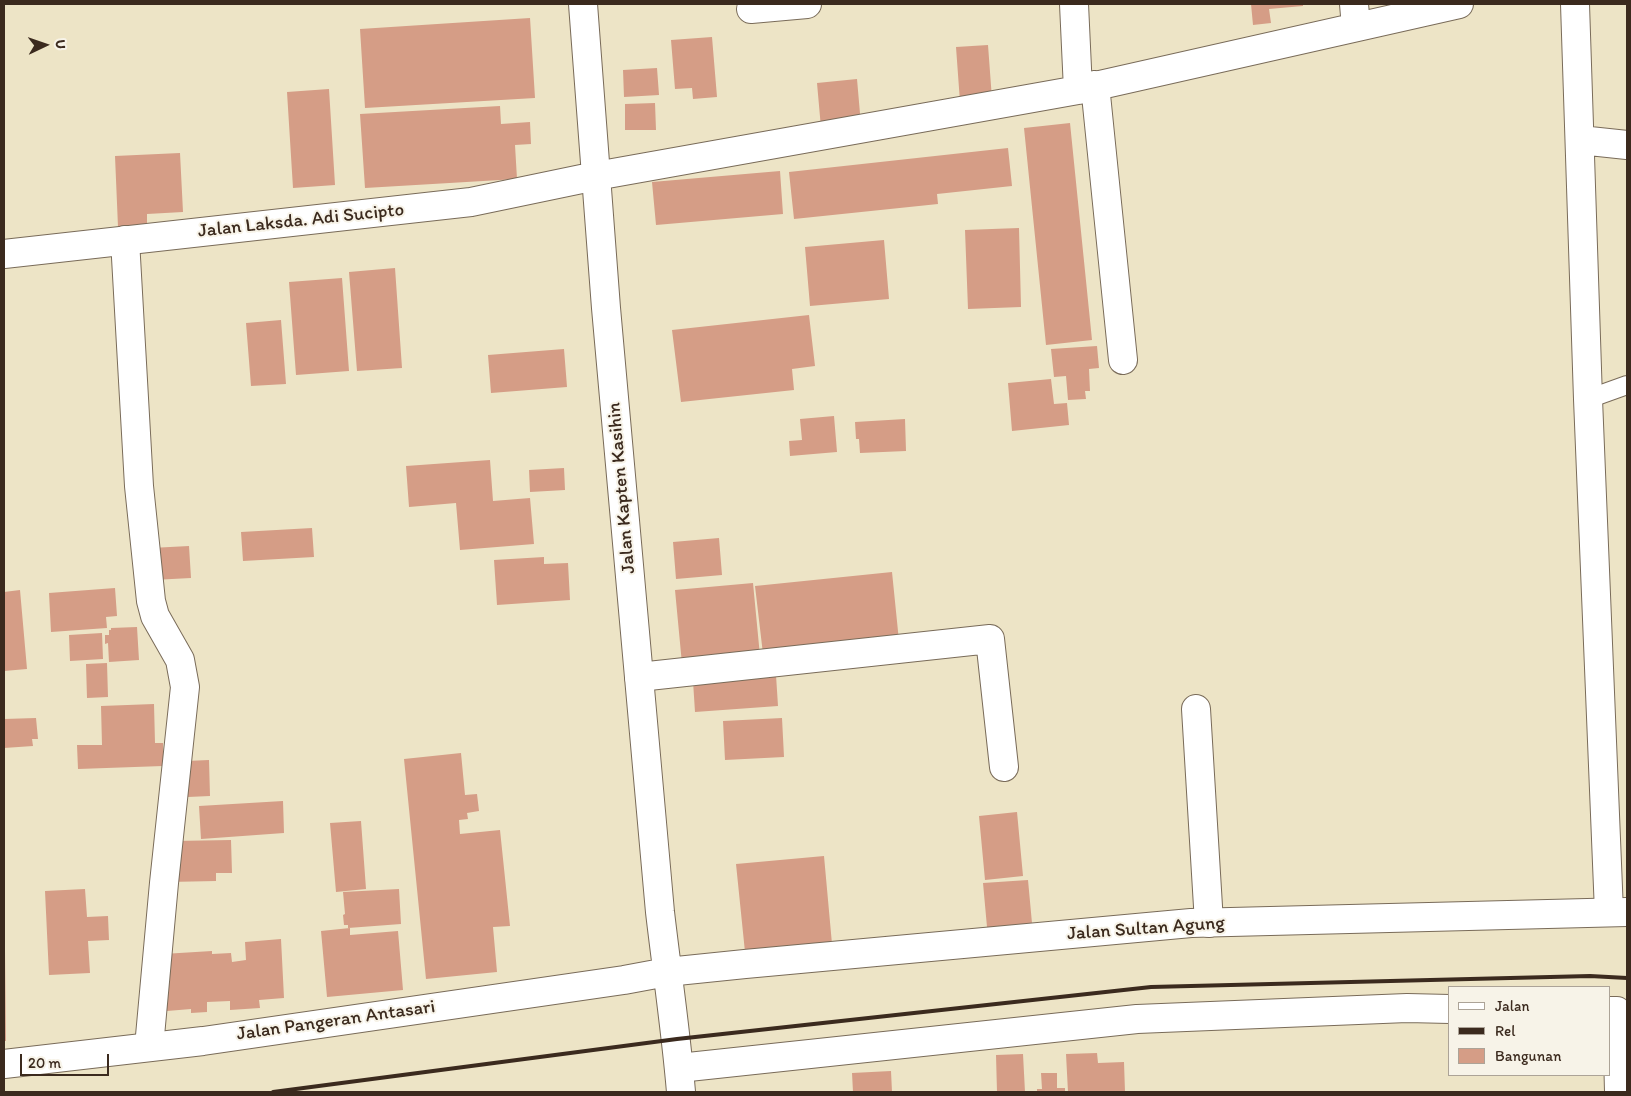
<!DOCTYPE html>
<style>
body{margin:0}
#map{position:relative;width:1631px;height:1096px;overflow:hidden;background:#ede4c6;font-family:Itim,sans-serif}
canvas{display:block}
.frame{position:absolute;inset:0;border:5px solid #3b2a1e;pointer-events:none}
.legend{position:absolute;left:1448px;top:986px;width:162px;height:90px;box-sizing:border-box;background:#f7f3e8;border:1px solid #aca397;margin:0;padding:6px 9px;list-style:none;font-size:15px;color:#3b2a1e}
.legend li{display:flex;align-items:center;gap:10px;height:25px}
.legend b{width:25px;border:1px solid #aca397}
.north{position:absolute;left:20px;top:20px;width:50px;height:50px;-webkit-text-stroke:4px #f7f3e8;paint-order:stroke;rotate:87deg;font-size:14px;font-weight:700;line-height:20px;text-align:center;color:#3b2a1e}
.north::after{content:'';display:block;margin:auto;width:18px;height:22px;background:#3b2a1e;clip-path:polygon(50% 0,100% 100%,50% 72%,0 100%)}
.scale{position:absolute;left:20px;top:1054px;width:89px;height:22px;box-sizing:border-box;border:2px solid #3b2a1e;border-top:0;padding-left:6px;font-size:15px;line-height:18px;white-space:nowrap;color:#3b2a1e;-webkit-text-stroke:4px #f7f3e8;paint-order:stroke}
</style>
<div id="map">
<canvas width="1631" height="1096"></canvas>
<div class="frame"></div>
<ul class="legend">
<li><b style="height:6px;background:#fff"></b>Jalan</li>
<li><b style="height:6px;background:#3b2a1e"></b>Rel</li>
<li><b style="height:14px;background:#d59d86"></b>Bangunan</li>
</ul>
<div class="north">U</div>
<div class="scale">20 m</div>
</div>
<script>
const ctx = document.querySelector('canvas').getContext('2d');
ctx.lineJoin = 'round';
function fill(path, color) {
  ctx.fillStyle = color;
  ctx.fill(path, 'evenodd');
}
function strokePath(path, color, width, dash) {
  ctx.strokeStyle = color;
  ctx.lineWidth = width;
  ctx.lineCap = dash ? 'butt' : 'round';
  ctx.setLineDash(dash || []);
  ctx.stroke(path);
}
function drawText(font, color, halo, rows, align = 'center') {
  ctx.font = font + ' Itim,sans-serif';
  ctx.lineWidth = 4;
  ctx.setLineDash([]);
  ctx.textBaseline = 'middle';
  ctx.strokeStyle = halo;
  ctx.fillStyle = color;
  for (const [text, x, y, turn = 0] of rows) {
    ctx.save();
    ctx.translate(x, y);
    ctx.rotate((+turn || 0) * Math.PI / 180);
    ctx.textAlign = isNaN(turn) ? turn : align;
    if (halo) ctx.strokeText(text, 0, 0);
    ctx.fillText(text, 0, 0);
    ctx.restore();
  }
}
const building = new Path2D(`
 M1251,4H1303V6L1269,9L1271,23L1253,25Z
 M530,18L535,98L365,108L360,29Z
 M712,37L717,97L693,99L692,88L675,89L671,40Z
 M988,45L992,99L960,102L956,47Z
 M657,68L659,95L624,97L623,70Z
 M857,79L861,125L821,128L817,83Z
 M329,89L335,185L293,188L287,92Z
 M655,103L656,130H625V104Z
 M500,106L501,124L530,122L531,144L515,145L517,179L365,188L360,114Z
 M1070,123L1092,340L1046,345L1024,128Z
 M1008,148L1012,186L937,194L938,204L794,219L789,172Z
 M180,153L183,212L147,214V226L118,227L115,156Z
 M780,171L783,214L656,225L652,182Z
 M1019,228L1021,307L968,309L965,230Z
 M884,240L889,299L810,306L805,247Z
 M395,268L402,368L357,371L349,272Z
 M342,278L349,371L296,375L289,282Z
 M809,315L815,366L792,369L794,390L681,402L672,330Z
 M281,320L286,384L251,386L246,323Z
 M1097,346L1099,368L1089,369L1090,391H1085L1086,399L1068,400L1066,376L1054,377L1051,349Z
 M564,349L567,387L491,393L488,355Z
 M1051,379L1054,404L1067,403L1069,425L1012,431L1008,383Z
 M834,416L837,452L790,456L789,441L802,440L800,419Z
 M905,419L906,451L860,453L859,439H856L855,422Z
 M490,460L493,501L530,498L534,544L460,550L456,503L409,507L406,466Z
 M564,468L565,490L530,492L529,470Z
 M312,528L314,557L243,561L241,532Z
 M719,538L722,575L676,579L673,542Z
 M189,546L191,578L153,580L151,548Z
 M544,557V564L568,563L570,600L497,605L494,560Z
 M892,572L899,641L763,654L755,586Z
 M753,583L760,656L682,664L675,590Z
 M115,588L117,616L106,617L107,628L51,632L49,593Z
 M20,590L27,669L4,671V592Z
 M137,627L139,660L109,662L108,643L105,644V635H109V630H111V628Z
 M102,633L103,659L70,661L69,635Z
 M107,663L108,697L87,698L86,664Z
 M776,675L778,706L695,712L693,681Z
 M154,704L155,743H163V766L78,769L77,745H102L101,706Z
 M36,718L38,739H32L33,746L4,748V719Z
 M782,718L784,757L725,760L723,721Z
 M461,753L465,795L477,794L479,811L467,813L468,819L459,820L460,834L500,830L510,926L493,927L497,972L426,979L404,759Z
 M209,760L210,796L188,797L186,761Z
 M283,801L284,833L201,839L199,806Z
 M1017,812L1023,876L985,880L979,816Z
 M361,821L366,889L336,892L330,823Z
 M231,840L232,873H216V881L168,882L174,841Z
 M824,856L832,944L745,952L736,864Z
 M1028,880L1033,934L988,938L983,883Z
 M85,889L87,917L108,916L109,940L88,941L90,973L49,975L45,891Z
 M399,889L401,924L348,928V925H344L343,915L345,914L343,892Z
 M350,928V935L398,931L403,990L327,997L321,931Z
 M281,939L284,998L259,1000L260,1008L230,1010V1001L207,1002V1012L191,1013V1009L167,1011L163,954L212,951V954L231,953L232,962L246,960L245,942Z
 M4,951H5L6,1041H4Z
 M1097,1053L1098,1063L1124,1062L1125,1092H1068L1066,1054Z
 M1023,1054L1025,1092H997L996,1055Z
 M891,1071L892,1092H853L852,1073Z
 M1041,1073H1057V1088H1065V1092H1037V1089H1042Z`);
const lane = new Path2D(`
 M1588,399L1627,385`);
const street = new Path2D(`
 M1074,4L1078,90
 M1354,4L1356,27
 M1575,4L1588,399L1609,912
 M751,9L807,4
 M1095,85L1123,360
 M1580,140L1627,145
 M596,176L1078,90L1459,4
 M125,240L139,486L151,601L155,616L180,660L185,687L164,883L149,1047
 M639,677L990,639L1004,767
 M1196,709L1209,923
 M1610,1011H1617L1619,1092
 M679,1068L1137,1019L1407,1008L1450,1009`);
const secondary = new Path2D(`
 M583,4L606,308L660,912C667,972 676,1032 681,1092
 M4,254L471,202L596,176
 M4,1064L203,1041L624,980L667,972L745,964L1191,923L1627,912`);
const rail = new Path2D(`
 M273,1092L677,1039L1151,987L1590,976L1627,978`);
const streetNames = [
 ["Jalan Laksda. Adi Sucipto",301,221,-6],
 ["Jalan Kapten Kasihin",622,488,-95],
 ["Jalan Sultan Agung",1146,929,-4],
 ["Jalan Pangeran Antasari",336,1021,-8]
];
fill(building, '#d59d86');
strokePath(lane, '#796b59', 20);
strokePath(street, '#796b59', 30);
strokePath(secondary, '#796b59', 30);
strokePath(lane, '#fff', 18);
strokePath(street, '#fff', 28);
strokePath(secondary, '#fff', 28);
strokePath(rail, '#3b2a1e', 4);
drawText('19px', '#3b2a1e', '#f7f3e8', streetNames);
</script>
